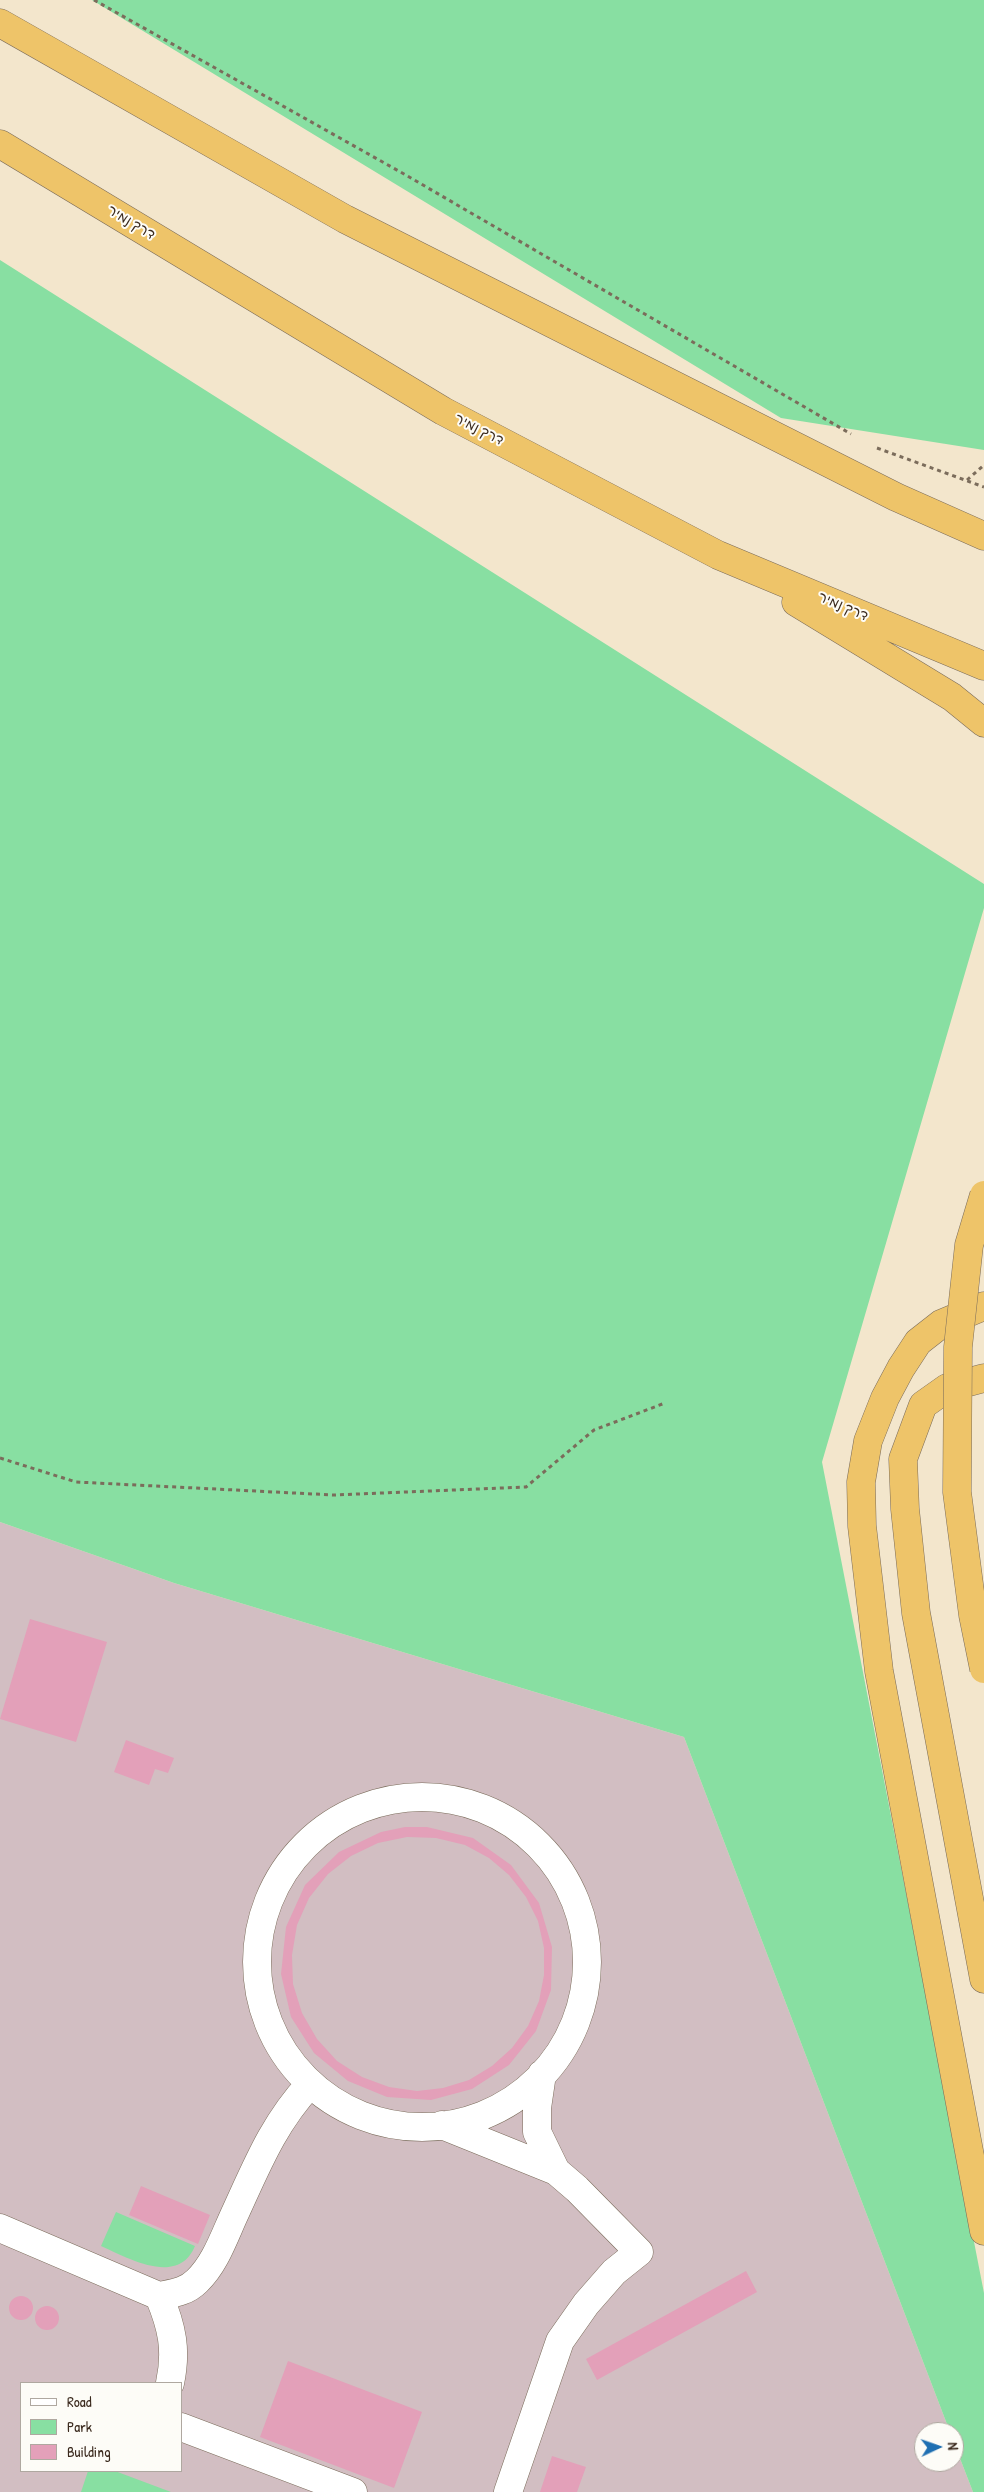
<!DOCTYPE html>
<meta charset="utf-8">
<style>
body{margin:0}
#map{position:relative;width:984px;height:2492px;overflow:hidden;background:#f3e6cc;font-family:"Patrick Hand",sans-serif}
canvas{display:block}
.legend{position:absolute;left:20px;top:2382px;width:162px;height:90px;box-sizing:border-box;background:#fdfcf7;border:1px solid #afa8a0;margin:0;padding:6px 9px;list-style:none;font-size:15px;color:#3b2a1e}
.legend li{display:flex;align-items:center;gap:10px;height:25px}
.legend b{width:25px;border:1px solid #afa8a0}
.north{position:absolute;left:914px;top:2422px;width:50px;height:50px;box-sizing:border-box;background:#fdfcf7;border:1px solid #afa8a0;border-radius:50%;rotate:87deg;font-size:14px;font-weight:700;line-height:20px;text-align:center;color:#3b2a1e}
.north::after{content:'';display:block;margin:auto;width:18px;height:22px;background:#1f6fb2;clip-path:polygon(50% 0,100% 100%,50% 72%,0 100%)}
</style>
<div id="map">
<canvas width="984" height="2492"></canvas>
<ul class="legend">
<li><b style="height:6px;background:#fff"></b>Road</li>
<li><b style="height:14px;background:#88dfa2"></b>Park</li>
<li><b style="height:14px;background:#e3a0b9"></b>Building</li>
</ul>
<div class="north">N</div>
</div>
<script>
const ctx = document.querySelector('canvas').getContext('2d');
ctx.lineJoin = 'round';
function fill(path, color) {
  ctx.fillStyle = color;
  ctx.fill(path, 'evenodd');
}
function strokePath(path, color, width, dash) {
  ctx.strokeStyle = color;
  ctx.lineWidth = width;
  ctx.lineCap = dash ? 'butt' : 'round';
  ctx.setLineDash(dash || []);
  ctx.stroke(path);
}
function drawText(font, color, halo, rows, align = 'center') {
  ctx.font = font + ' "Patrick Hand","Playpen Sans Hebrew",sans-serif';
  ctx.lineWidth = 4;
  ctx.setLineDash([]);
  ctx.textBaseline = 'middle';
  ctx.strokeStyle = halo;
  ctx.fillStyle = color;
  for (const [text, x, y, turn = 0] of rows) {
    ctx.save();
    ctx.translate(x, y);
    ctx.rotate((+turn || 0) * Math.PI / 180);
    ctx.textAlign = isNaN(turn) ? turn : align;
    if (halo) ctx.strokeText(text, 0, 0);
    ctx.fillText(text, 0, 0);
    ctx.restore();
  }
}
const industrial = new Path2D(`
 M0,1522L174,1583L684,1737L950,2432H924V2462H954V2443L973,2492H0ZM21,2383H181V2471H21Z`);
const green = new Path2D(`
 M92,0H984V450L781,418Z
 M0,260L984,884V908L822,1462L984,2293V2492H973L954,2443V2432H950L684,1737L174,1583L0,1522Z
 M116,2212L195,2246C178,2287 128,2258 101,2246Z
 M88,2471H115L171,2492H81Z`);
const building = new Path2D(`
 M30,1619L107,1642L76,1742L0,1719Z
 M126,1740L174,1758L168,1773L155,1769L149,1785L114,1772Z
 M405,1827H427L473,1838L511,1865L539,1903L552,1947L551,1990L536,2031L509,2065L472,2089L431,2100L387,2097L348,2081L314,2053L291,2017L281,1974L286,1927L305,1885L339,1852L381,1832ZM407,1837L436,1838L465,1845L489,1858L509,1875L526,1897L538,1921L544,1948V1975L539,2001L528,2026L512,2048L492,2066L469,2080L443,2088L417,2091L389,2087L362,2077L337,2061L317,2039L302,2013L293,1984L292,1955L297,1925L309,1898L328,1874L351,1856L378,1843Z
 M141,2186L210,2215L198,2244L129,2215Z
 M746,2271L757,2292L597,2380L586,2359Z
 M9 2308a12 12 0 1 1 24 0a12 12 0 1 1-24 0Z
 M35 2318a12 12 0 1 1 24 0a12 12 0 1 1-24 0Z
 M288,2361L422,2412L394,2488L260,2437Z
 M552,2456L586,2467L577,2492H540Z`);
const path = new Path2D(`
 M94,0L404,174L851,434
 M877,448L984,487
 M967,480L984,465
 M0,1458L76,1482L334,1495L526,1487L594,1430L665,1403`);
const minor = new Path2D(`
 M257 1962a165 165 0 1 1 330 0a165 165 0 1 1-330 0Z
 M542,2074L537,2108V2132L556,2171
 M442,2125L556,2171L577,2189L639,2252L614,2272L586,2304L560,2341L508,2492
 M0,2228L159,2296C172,2327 177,2350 170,2383
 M159,2296C174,2293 186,2292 197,2281C216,2263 225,2234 236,2211C258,2163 274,2123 310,2084
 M181,2427L353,2492`);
const highway = new Path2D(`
 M0,23L345,219L896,497L984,536
 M0,144L443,411L718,555L984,666
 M796,602L952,697L984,723
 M984,1306L941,1324L918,1342L901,1368L885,1398L868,1441L861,1482L862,1526L879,1671L984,2231
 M984,1378L947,1388L923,1405L903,1459L905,1509L916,1613L984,1979`);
const highwayBridge = new Path2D(`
 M984,1195L969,1245L958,1347L957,1492L973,1615L984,1669`);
const streetNames = [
 ["דרך נמיר",131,223,31],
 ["דרך נמיר",479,430,27],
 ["דרך נמיר",843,607,23]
];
fill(industrial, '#d2bec2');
fill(green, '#88dfa2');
fill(building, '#e3a0b9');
strokePath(minor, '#7b6c5b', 29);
strokePath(highway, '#7b6c5b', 29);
strokePath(path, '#7b6c5b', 3, [4, 4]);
strokePath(minor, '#fff', 28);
strokePath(highway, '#eec469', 28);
strokePath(highwayBridge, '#7b6c5b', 29, []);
strokePath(highwayBridge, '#eec469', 28);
drawText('14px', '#3b2a1e', '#fdfcf7', streetNames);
</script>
